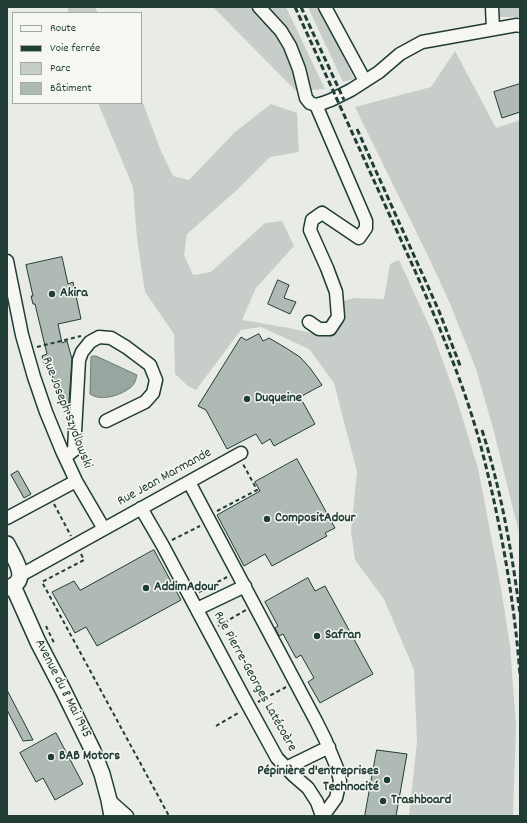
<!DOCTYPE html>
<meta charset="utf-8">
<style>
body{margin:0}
#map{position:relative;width:527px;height:823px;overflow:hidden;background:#e9ebe7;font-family:Dekko,sans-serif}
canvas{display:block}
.frame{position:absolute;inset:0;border:8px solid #1f3d34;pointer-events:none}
.legend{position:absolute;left:12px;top:12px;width:130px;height:92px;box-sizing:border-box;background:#f6f6f2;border:1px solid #a0aca6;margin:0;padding:5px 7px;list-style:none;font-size:12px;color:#1f3d34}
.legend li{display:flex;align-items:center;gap:8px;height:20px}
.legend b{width:20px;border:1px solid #a0aca6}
</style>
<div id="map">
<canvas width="527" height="823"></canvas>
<div class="frame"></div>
<ul class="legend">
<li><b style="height:5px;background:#f6f6f2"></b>Route</li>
<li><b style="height:5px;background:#1f3d34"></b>Voie ferrée</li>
<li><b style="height:11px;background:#c7cec9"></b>Parc</li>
<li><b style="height:11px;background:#b0bab5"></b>Bâtiment</li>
</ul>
</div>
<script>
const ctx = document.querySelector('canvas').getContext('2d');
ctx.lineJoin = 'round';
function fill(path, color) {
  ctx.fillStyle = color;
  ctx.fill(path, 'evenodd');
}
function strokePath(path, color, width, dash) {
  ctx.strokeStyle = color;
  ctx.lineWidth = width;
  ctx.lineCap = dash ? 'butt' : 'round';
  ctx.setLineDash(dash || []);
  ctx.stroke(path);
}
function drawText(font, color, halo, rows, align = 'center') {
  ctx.font = font + ' Dekko,sans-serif';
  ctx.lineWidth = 3;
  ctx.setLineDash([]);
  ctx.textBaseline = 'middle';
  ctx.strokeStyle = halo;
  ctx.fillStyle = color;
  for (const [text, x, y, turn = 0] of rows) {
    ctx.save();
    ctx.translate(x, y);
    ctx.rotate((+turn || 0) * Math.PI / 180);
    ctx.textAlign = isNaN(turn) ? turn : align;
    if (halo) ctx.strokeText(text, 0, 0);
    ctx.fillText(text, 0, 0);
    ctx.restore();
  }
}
const green = new Path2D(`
 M68,7H95L98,13H68Z
 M213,7H286L325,89L296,91Z
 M308,7H320L354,79L343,82Z
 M488,7H520V17H488Z
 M455,51L496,128L520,120V537L494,432L476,369L451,306L429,258L355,107L431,87Z
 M141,98L161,151L173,176L189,180L235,132L271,104L297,113L299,152L270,157L237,190L187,234L184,255L193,275L211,272L265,223L282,221L294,246L256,288L242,320L289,328L316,334L340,302L354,298L384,299L390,264L399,260L433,334L457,400L478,468L501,588L510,646L516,726L513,816H409L417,742L414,670L384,599L355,560L351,531L357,472L334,383L309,349L261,327L241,330L196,390L188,386L175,374L174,334L145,292L137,239L133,187L98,103H141Z`);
const water = new Path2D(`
 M93,356H96L137,375C136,379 135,384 131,387C122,395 101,402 90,394L91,357Z`);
const building = new Path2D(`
 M520,84V112L502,118L494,92Z
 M62,257L68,284L73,282L81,319L58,324L62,343L67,341L72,359L68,414L62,398L59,399L49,364L44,365L42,356L47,354L35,304H33L31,296H33L26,265Z
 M278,280L289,285L284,298L296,302L290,314L268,304Z
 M259,334L263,341L269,338L286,348L300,357L310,368L322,385L300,397L315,424L274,446L270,439L262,444L256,434L227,449L206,410L198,406L241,337L246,340Z
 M297,459L335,528L325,533L327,536L272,566L265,554L244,566L217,515L260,491L255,482Z
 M18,471L31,494L24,498L11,475Z
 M154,550L181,600L97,646L86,627L75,633L52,592L74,581L80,590Z
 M308,578L315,591L325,586L373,674L320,703L308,682L314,678L301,655L296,658L283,634L279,636L275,628L278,626L265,602Z
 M7,690L33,740L23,741L7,710Z
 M56,733L83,784L55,800L43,778L36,782L20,753Z
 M377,750L407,754L396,816H365Z`);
const path = new Path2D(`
 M37,347L81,336
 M54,504L71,536
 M217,511L257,490L243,464
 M172,540L200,526
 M81,554L84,560L42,582L169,816
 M199,592L227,577
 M46,626L55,645
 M218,626L246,610
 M258,702L286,687
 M216,726L240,712`);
const minor = new Path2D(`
 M259,7L281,31L290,46L299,69L306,98L310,103L316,105L323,103L331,100L351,90L379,72L400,54L422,42L517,25L520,26
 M325,7L365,81
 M492,7L493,29
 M7,261L22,335L34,377L46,412L62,451L70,468L76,481L104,529
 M309,322L319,329H330L338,317L336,292L327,268L310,230L312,220L322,213L359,238L366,228V221L316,105
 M65,457L74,450L79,360L82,352L90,342L99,337L111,338L126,347L150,365L156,380L153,393L145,402L106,421
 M189,482L316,721L325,739L337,768L340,781L336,798L323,816
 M141,508L163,546L243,696L277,758L293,775L308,788L317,802L322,816
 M7,518L76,481
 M21,575L241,453
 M197,609L245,586
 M286,768L329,747
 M109,800L127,816`);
const major = new Path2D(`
 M7,544C14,559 32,581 7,588
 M13,586L38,642L63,690L93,751L102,774L109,800L112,816`);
const rail = new Path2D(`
 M295,7L416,273C440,328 464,385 480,443C500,519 514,597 520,675
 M301,7L344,100
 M357,129L439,311L461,368
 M482,430C501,490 512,552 520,614`);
const markers = [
 [52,294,4,"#1f3d34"],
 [247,399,4,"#1f3d34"],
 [267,519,4,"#1f3d34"],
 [146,588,4,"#1f3d34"],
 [317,636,4,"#1f3d34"],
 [51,757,4,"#1f3d34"],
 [387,780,4,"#1f3d34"],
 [383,801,4,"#1f3d34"]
];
const poiNames = [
 ["Akira",60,294],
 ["Duqueine",255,399],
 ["CompositAdour",275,519],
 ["AddimAdour",154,588],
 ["Safran",325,636],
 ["BAB Motors",59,757],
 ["Pépinière d'entreprises",379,772,"right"],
 ["Technocité",379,788,"right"],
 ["Trashboard",391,801]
];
const streetNames = [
 ["Rue Joseph Szydlowski",66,413,69],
 ["Rue Jean Marmande",165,478,-29],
 ["Rue Pierre-Georges Latécoère",254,682,61],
 ["Avenue du 8 Mai 1945",62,689,63]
];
fill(green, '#c7cec9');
fill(water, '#99a6a0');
strokePath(water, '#687c75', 1);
fill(building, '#b0bab5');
strokePath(building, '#1f3d34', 1);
strokePath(minor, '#1f3d34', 15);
strokePath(major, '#1f3d34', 18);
strokePath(path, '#1f3d34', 2, [4, 3]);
strokePath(minor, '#f6f6f2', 12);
strokePath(major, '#f6f6f2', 15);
strokePath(rail, '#1f3d34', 3, [6, 3]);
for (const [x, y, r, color] of markers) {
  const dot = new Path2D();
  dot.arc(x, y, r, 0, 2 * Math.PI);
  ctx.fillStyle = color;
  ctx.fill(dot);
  strokePath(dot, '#f6f6f2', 1.5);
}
drawText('bold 14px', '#1f3d34', '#f6f6f2', poiNames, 'left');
drawText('14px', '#1f3d34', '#f6f6f2', streetNames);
</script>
